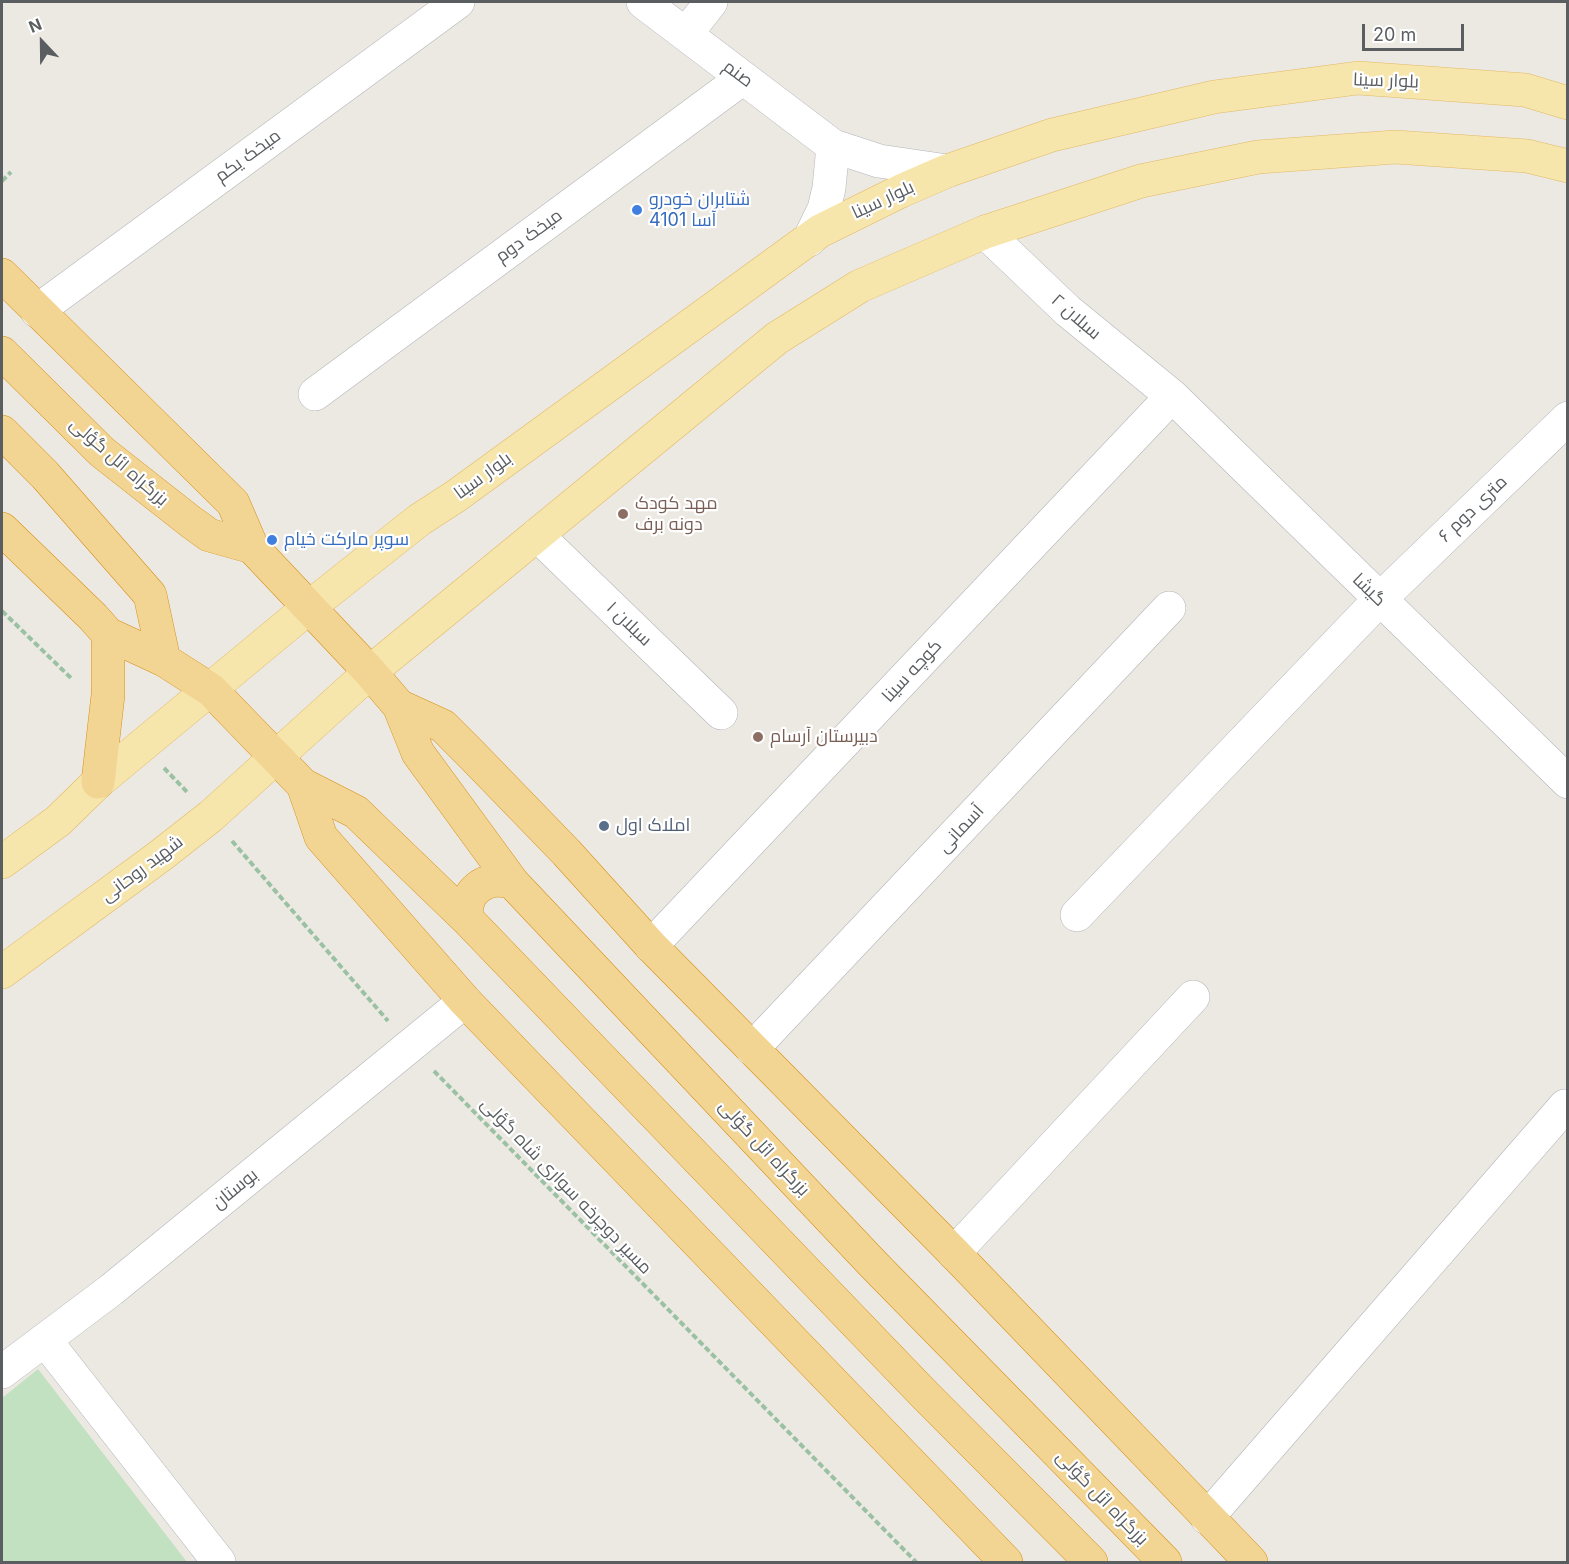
<!DOCTYPE html>
<meta charset="utf-8">
<style>
body{margin:0}
#map{position:relative;width:1569px;height:1564px;overflow:hidden;background:#ece9e2;font-family:Inter,sans-serif}
canvas{display:block}
.frame{position:absolute;inset:0;border:3px solid #5a5e61;pointer-events:none}
.north{position:absolute;left:12px;top:12px;width:60px;height:60px;-webkit-text-stroke:4px #fff;paint-order:stroke;rotate:338deg;font-size:16px;font-weight:700;line-height:24px;text-align:center;color:#5a5e61}
.north::after{content:'';display:block;margin:auto;width:21px;height:27px;background:#5a5e61;clip-path:polygon(50% 0,100% 100%,50% 72%,0 100%)}
.scale{position:absolute;left:1362px;top:24px;width:102px;height:27px;box-sizing:border-box;border:3px solid #5a5e61;border-top:0;padding-left:8px;font-size:18px;line-height:21px;white-space:nowrap;color:#5a5e61;-webkit-text-stroke:4px #fff;paint-order:stroke}
</style>
<div id="map">
<canvas width="1569" height="1564"></canvas>
<div class="frame"></div>
<div class="north">N</div>
<div class="scale">20 m</div>
</div>
<script>
const ctx = document.querySelector('canvas').getContext('2d');
ctx.lineJoin = 'round';
function fill(path, color) {
  ctx.fillStyle = color;
  ctx.fill(path, 'evenodd');
}
function strokePath(path, color, width, dash) {
  ctx.strokeStyle = color;
  ctx.lineWidth = width;
  ctx.lineCap = dash ? 'butt' : 'round';
  ctx.setLineDash(dash || []);
  ctx.stroke(path);
}
function drawText(font, color, halo, rows, align = 'center') {
  ctx.font = font + ' Inter,Cairo,sans-serif';
  ctx.lineWidth = 4.5;
  ctx.setLineDash([]);
  ctx.textBaseline = 'middle';
  ctx.strokeStyle = halo;
  ctx.fillStyle = color;
  for (const [text, x, y, turn = 0] of rows) {
    ctx.save();
    ctx.translate(x, y);
    ctx.rotate((+turn || 0) * Math.PI / 180);
    ctx.textAlign = isNaN(turn) ? turn : align;
    if (halo) ctx.strokeText(text, 0, 0);
    ctx.fillText(text, 0, 0);
    ctx.restore();
  }
}
const green = new Path2D(`
 M38,1369L187,1562H2V1398Z`);
const path = new Path2D(`
 M2,181L11,172
 M2,611L73,680
 M164,768L188,793
 M232,841L388,1021
 M434,1071L916,1562`);
const minor = new Path2D(`
 M643,2L833,146L879,161L947,171
 M686,34L711,2
 M985,232L1068,311L1172,396L1568,782
 M809,240L824,209L829,188L833,146
 M37,311L458,2
 M315,394L743,78
 M537,535L721,713
 M1077,915L1379,600L1568,418
 M651,946L1172,396
 M752,1049L1169,608
 M954,1253L1193,997
 M45,1340L219,1562
 M2,1372L111,1290L465,1001
 M1207,1518L1565,1106`);
const major = new Path2D(`
 M2,862L58,821L98,782L308,608L419,520L456,496L820,231L901,191L947,171L1052,135L1214,97L1358,78L1525,90L1568,103
 M2,972L160,856L211,816L370,672L777,338L860,286L985,232L1141,181L1258,157L1395,147L1527,156L1568,166`);
const highway = new Path2D(`
 M2,275L233,503L252,547L370,672L399,706L443,726L472,755L566,852L651,946L954,1253L1251,1562
 M2,353L102,452L191,522L209,535L252,547
 M2,432L45,475L150,595L164,660
 M2,529L93,617L108,634L164,660L211,690L303,785L321,837L465,1001L1006,1562
 M399,706L418,753L513,883L873,1264L1165,1562
 M98,782L108,695V634
 M303,785L356,812L467,919L921,1391L1091,1562
 M467,919C462,892 487,873 513,883`);
const markers = [
 [637,210,6,"#3f7fe0"],
 [623,514,6,"#8d6e63"],
 [272,540,6,"#3f7fe0"],
 [758,737,6,"#8d6e63"],
 [604,826,6,"#5c6f8a"]
];
const streetNames = [
 ["صنم",738,74,37],
 ["بلوار سینا",1386,81,2],
 ["میخک یکم",248,156,-36],
 ["بلوار سینا",883,200,-25],
 ["میخک دوم",529,236,-36],
 ["سبلان ۲",1076,317,41],
 ["بزرگراه ائل گؤلی",119,462,41],
 ["بلوار سینا",483,476,-36],
 ["۶ متری دوم",1473,509,-44],
 ["گیشا",1369,590,44],
 ["سبلان ۱",629,624,44],
 ["کوچه سینا",912,671,-47],
 ["آسمانی",961,829,-47],
 ["شهید روحانی",142,869,-37],
 ["بزرگراه ائل گؤلی",764,1148,47],
 ["مسیر دوچرخه سواری شاه گؤلی",566,1186,46],
 ["بوستان",235,1189,-39],
 ["بزرگراه ائل گؤلی",1102,1498,46]
];
const shopNames = [
 ["شتابران خودرو",649,200],
 ["4101 آسا",649,221],
 ["سوپر مارکت خیام",284,540]
];
const educationNames = [
 ["مهد کودک",635,504],
 ["دونه برف",635,525],
 ["دبیرستان آرسام",770,737]
];
const serviceNames = [
 ["املاک اول",616,826]
];
fill(green, '#c2e1c1');
strokePath(minor, '#b2b5b8', 34);
strokePath(major, '#e3b864', 34);
strokePath(highway, '#d79016', 34);
strokePath(path, '#9ac1a3', 4, [6, 3]);
strokePath(minor, '#fff', 33);
strokePath(major, '#f6e6ac', 33);
strokePath(highway, '#f2d493', 33);
for (const [x, y, r, color] of markers) {
  const dot = new Path2D();
  dot.arc(x, y, r, 0, 2 * Math.PI);
  ctx.fillStyle = color;
  ctx.fill(dot);
  strokePath(dot, '#fff', 2);
}
drawText('18px', '#5a5e61', '#fff', streetNames);
drawText('18px', '#366cbe', '#fff', shopNames, 'left');
drawText('18px', '#785e54', '#fff', educationNames, 'left');
drawText('18px', '#4e5e75', '#fff', serviceNames, 'left');
</script>
